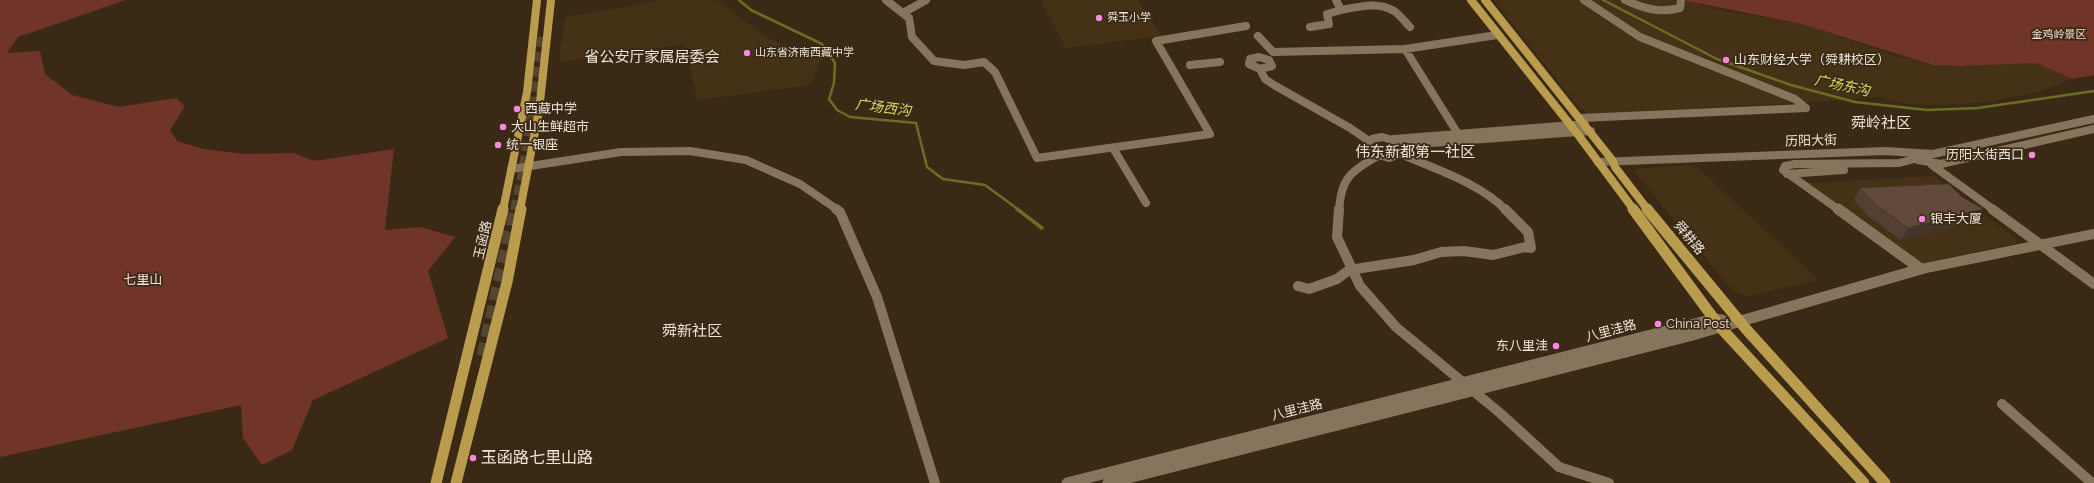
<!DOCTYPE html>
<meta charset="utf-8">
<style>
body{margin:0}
canvas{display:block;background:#3a2a15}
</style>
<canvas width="2094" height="483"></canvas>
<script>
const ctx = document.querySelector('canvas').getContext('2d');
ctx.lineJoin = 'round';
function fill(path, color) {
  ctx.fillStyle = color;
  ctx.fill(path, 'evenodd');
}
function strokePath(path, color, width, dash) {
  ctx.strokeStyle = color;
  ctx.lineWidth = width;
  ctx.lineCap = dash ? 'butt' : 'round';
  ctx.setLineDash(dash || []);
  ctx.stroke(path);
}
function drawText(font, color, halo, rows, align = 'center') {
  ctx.font = font + ' Raleway,"Noto Sans SC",sans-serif';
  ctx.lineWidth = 3.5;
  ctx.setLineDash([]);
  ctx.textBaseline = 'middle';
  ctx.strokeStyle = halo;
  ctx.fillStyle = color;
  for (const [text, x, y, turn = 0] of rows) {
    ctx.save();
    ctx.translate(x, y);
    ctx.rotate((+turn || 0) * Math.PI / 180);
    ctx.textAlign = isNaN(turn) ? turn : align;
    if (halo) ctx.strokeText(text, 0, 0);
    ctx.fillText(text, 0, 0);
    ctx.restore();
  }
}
const built = new Path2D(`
 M663,0H717L766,37L822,59L810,85L697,100L685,44L559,62L565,17Z
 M1040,0H1137L1162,36L1066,48Z
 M1494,0H1682L1724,11L1802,24L1896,56L1933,65L1962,66L2037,63L2066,71L2072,79L2042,91L1987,102L1941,105L1904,104L1877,96L1871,98L1827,101L1587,114L1574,101Z
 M1695,165L1819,280L1749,296L1734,291L1726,283L1632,169Z
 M1933,176L2016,239V243L1922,263L1807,183Z`);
const green = new Path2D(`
 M0,0H126L18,37L7,53L40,51L45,74L72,95L119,107L176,98L185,106L170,130L177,141L203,149L244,154L293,153L314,161L394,149L385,230L420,227L455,237L428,271L448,338L313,400L292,450L262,465L243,438L241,405L0,457Z
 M1682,0H2094V75L2072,79L2037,63L1962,66L1933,65L1802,24Z`);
const streamFar1 = new Path2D(`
 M739,0L751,10L822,44L835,63L834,83L829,99L837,110L850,117L916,123L927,167L943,179L985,185L1019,210
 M1603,0L1717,59L1791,85L1855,102L1927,110L1978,108L2094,91`);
const stream = new Path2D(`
 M1017,209L1042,228`);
const highwayTunnelFar1 = new Path2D(`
 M515,210L523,172L543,36`);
const highwayTunnel = new Path2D(`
 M483,356L515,209`);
const streetFar1 = new Path2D(`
 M886,0L909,18L912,37L934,61L964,65L984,62L995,72L1037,158L1210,134L1156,41L1246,26
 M1336,0L1341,10C1358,7 1378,1 1394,11C1400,15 1405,22 1410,27
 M1625,0C1644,9 1659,13 1680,8L1681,0
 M903,13L926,0
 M1310,27L1329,24L1327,14L1341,10
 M1258,36L1273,52L1405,49L1497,35
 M1405,49L1458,134
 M1259,57L1269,60L1272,66L1260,69L1249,64L1250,59Z
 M1190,65L1220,62
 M1260,69L1265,79L1274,85L1350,128L1369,141
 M1580,118L1806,108L1795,99L1640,37L1584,0
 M1382,137L1399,142L1406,149L1405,152L1389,158L1372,153L1367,144L1372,139Z
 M1394,139L1585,124
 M1404,145L1591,131
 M1113,148L1146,203
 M1403,155C1438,170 1479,183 1506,210
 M1932,165L1994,210
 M511,169L621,152L690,151L746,160L800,184L838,210
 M1339,210C1341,178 1351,171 1378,156`);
const street = new Path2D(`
 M836,209L840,212L877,297L935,483
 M1339,209L1337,237L1360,286L1396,327L1500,413L1559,467L1609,483
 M1992,209L2094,284
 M1921,269L2094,234
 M1298,286L1309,289L1337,279L1349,270L1414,260L1441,252L1464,251L1493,255L1525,247L1531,248L1528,232L1505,209
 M2002,404L2092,483`);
const secondaryFar1 = new Path2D(`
 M1918,160L1941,164L2094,129
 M1598,162L1885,151L1933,154L2094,119
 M1787,174L1844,170
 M1839,210L1783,170L1785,166L1795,164L1899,163L1933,154`);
const secondary = new Path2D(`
 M1067,483L1714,319L1722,320
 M1108,483L1689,336L1921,269L1838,209`);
const primaryFar1 = new Path2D(`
 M1471,0L1576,132L1634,210
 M1485,0L1613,161L1615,167L1648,210
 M503,210L527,92L537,0
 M520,210L539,111L551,0`);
const primary = new Path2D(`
 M1633,209L1720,327L1864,483
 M1647,209L1746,329L1885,483
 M436,483L503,209
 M456,483L507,282L521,209`);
const wall = new Path2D(`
 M1860,188L1975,221L1901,240L1869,217L1854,200Z`);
const shadedWall = new Path2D(`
 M1983,209L1975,221L1901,240L1908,228Z`);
const building = new Path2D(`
 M1949,184L1962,197L1983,209L1908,228L1876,205L1860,188Z`);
const markers = [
 [1099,18,4,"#fa87e6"],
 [747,53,4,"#fa87e6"],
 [1726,60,4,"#fa87e6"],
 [517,109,4,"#fa87e6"],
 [503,127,4,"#fa87e6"],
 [498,145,4,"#fa87e6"],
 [2032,155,4,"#fa87e6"],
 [1922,219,4,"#fa87e6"],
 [1658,324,4,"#fa87e6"],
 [1556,346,4,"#fa87e6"],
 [473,458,4,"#fa87e6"]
];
const farPoinames = [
 ["舜玉小学",1107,18],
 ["山东省济南西藏中学",755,53]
];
const farParknames = [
 ["金鸡岭景区",2059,35]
];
const poiNames = [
 ["山东财经大学（舜耕校区）",1734,60],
 ["西藏中学",525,109],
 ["大山生鲜超市",511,127],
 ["统一银座",506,145],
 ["历阳大街西口",2024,155,"right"],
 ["银丰大厦",1930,219],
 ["China Post",1666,324],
 ["东八里洼",1548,346,"right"]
];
const streetNames = [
 ["历阳大街",1811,141,-2],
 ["舜耕路",1689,238,50],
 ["玉函路",483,240,-77],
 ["八里洼路",1611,331,-15],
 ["八里洼路",1297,410,-14]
];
const parkNames = [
 ["七里山",143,280]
];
const waterNames = [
 ["广场东沟",1842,86,12],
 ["广场西沟",883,108,7]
];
const quarterNames = [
 ["省公安厅家属居委会",652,57],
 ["舜岭社区",1881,123],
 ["伟东新都第一社区",1415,152],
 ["舜新社区",692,331]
];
const nearPoinames = [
 ["玉函路七里山路",481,458]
];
fill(built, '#453116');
fill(green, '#713428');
strokePath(streamFar1, '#6a6d23', 2.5);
strokePath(stream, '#6a6d23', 3.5);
strokePath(highwayTunnelFar1, '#554632', 10, [10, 5]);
strokePath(highwayTunnel, '#554632', 13, [13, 6]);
strokePath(streetFar1, '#87745d', 8);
strokePath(street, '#87745d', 10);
strokePath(secondaryFar1, '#87745d', 8);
strokePath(secondary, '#87745d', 11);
strokePath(primaryFar1, '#b99c4c', 8);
strokePath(primary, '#b99c4c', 11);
fill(wall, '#544033');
fill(shadedWall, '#453429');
fill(building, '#624a3b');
strokePath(building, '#453429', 1);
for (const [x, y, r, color] of markers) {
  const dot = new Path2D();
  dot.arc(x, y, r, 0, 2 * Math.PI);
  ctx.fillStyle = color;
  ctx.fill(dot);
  strokePath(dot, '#3a2a15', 1.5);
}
drawText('11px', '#eee4d7', '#3a2a15', farPoinames, 'left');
drawText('11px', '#f7ddd8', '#3a2a15', farParknames);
drawText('13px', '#eee4d7', '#3a2a15', poiNames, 'left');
drawText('13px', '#eee4d7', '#3a2a15', streetNames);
drawText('13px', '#f7ddd8', '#3a2a15', parkNames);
drawText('italic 14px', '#d8dd5e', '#3a2a15', waterNames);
drawText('15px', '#eee4d7', '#3a2a15', quarterNames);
drawText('16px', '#eee4d7', '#3a2a15', nearPoinames, 'left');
</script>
